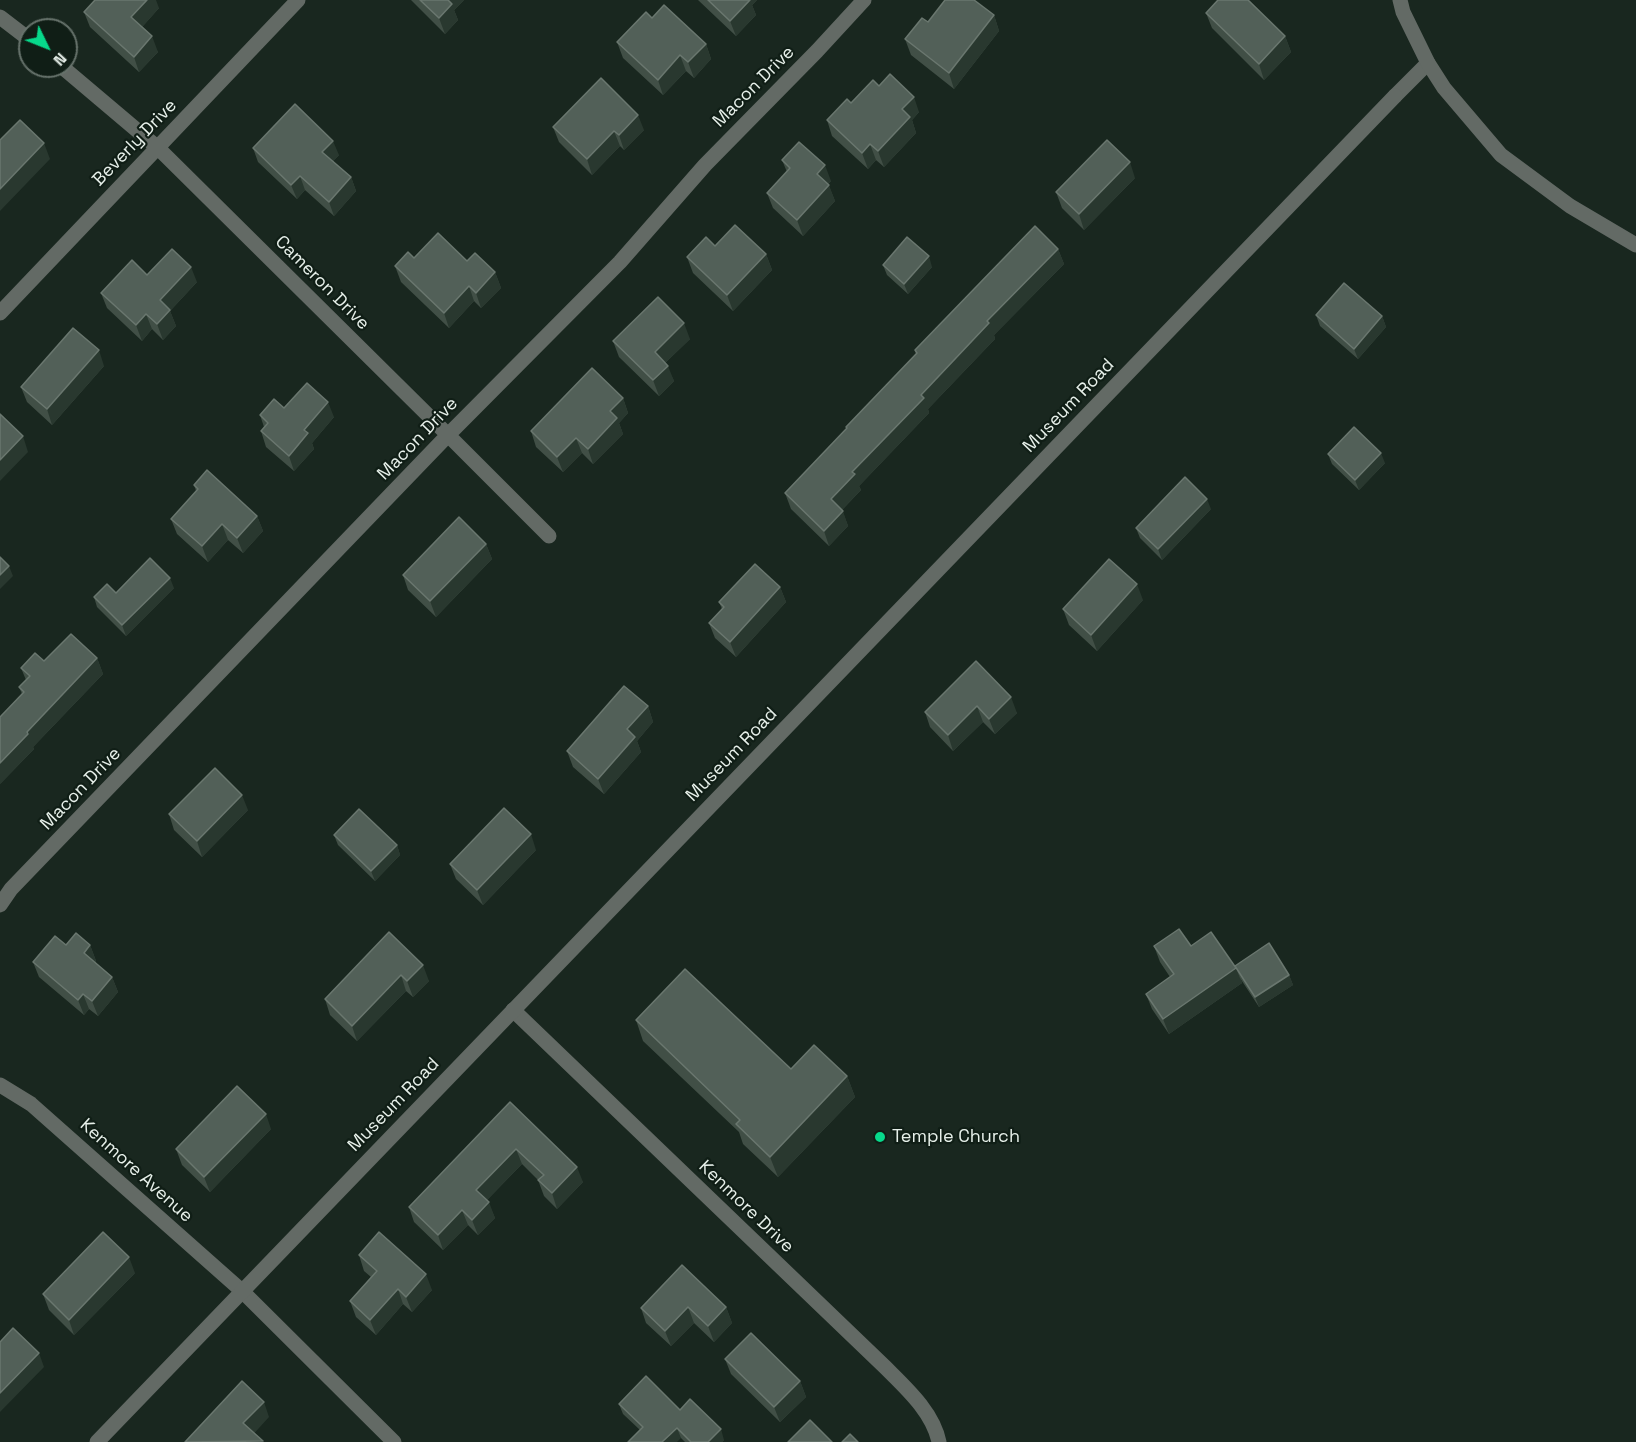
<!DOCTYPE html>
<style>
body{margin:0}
#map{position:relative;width:1636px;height:1442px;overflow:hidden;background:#19271f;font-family:"Space Grotesk",sans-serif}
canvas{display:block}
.north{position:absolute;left:18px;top:18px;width:60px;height:60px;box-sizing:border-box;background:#101e16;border:2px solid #66726b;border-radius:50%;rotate:133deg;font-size:16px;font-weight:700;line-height:24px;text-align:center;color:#e7f0ea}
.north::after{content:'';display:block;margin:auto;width:21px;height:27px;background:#07d98b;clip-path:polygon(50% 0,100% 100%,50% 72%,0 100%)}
</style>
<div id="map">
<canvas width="1636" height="1442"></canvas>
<div class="north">N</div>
</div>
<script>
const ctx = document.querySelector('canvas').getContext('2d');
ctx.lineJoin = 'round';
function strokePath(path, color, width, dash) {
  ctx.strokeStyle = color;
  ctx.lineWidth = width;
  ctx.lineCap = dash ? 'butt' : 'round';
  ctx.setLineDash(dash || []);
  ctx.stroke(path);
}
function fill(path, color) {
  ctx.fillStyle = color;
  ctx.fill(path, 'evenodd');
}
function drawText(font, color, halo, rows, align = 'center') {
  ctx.font = font + ' "Space Grotesk",sans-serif';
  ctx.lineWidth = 4.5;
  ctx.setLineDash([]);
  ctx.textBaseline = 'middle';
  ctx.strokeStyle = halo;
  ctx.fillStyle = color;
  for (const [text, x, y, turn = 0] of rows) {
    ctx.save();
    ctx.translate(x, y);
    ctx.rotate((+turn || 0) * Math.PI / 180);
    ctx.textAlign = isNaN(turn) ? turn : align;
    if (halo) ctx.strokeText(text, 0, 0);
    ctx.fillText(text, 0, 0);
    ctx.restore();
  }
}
const minor = new Path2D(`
 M0,17L30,40
 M61,66L158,148L448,435L549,536
 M1395,96L1428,63
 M0,313L298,0
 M0,905L11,889L448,435L620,262L705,165L817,51L864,0
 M513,1010L885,1367C906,1388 933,1412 939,1442
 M0,1085L31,1104L242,1291L394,1442`);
const tertiary = new Path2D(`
 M1400,0L1403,12L1428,63L1444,88L1501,155L1570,206L1636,245
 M97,1442L1395,96`);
const wall = new Path2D(`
 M411,0H464L454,10L458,20L445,34Z
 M698,0H757L752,5L756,15L736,36Z
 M159,8L142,27L158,52L139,72L90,27L84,12Z
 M1206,13L1285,36L1291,52L1264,80L1212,28Z
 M994,15L999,31L954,89L911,55L905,39Z
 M652,18L706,44L711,59L694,78L686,71L663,95L623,58L617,42Z
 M879,86L919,112L912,120L916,133L884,167L876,160L868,169L832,136L827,120L851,103Z
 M553,127L644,130L624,150L620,146L592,175L559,142Z
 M253,148L339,155L333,161L351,177L356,191L334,216L305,190L297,199L258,162Z
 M782,160L831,181L828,184L835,201L803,236L773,208L767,193L787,172Z
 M1135,178L1084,230L1062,208L1056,192Z
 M715,246L766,254L772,270L733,311L693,273L687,257Z
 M1058,249L1064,264L994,335L995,339L928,409L929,413L859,486L861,490L842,510L848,526L829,546L791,509L785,493L847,429L846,427L916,354L915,350Z
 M414,258L467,261L495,272L501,288L481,308L474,301L449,328L401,282L395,266Z
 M883,265L932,267L908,294L887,275Z
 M147,275L197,282L170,311L176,326L163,340L152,329L142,341L107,308L101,293Z
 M1316,315L1382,316L1386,327L1358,359L1320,326Z
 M690,339L665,363L674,381L659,396L619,357L613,341Z
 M104,366L52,425L27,402L21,387Z
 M623,398L628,413L619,423L623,434L593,464L582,453L563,472L536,447L531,431Z
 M284,408L334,417L312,443L314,449L294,471L266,447L261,431L264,427L260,415Z
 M1328,454L1385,463L1359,490L1332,464Z
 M194,485L257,516L263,531L243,553L228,540L208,562L177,534L171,519L196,491Z
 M1211,509L1162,560L1140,538L1136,528Z
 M486,544L492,559L436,617L408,590L403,575Z
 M780,587L786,602L736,657L715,638L709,623L722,609L719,602Z
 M174,588L126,636L97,607L94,597L116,593Z
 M1143,600L1097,651L1069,625L1063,609Z
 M97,658L103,674L33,747L34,749L0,784L22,694L19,687L26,680L21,668L44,661Z
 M976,661L1017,713L995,734L983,722L953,751L930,727L925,712Z
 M648,706L653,722L637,741L641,752L604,794L573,767L567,751Z
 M248,810L202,857L174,830L169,814Z
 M334,835L397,845L400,855L375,881L338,845Z
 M536,850L483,905L456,879L450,864Z
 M389,932L429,981L413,997L406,991L357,1041L330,1015L325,999Z
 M66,945H90L96,961L95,962L112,977L118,992L98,1016L89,1009L84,1015L39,977L33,962Z
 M1154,946H1191L1235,966L1289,975L1293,985L1259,1007L1240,978L1242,983L1169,1034L1152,1009L1146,994L1170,977L1160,962Z
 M636,1020L791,1069L847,1076L855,1097L778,1177L743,1144L739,1132L643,1041Z
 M510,1102L583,1182L557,1209L544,1196L538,1180L522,1164L487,1200L495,1218L478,1235L468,1225L443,1250L414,1222L409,1207Z
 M271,1129L210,1192L182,1165L176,1149Z
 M359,1255L432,1290L412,1312L403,1304L376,1335L356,1317L350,1301L371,1277L364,1271Z
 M135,1273L74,1335L49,1310L43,1294Z
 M726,1307L732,1323L714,1342L694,1323L671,1346L646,1323L641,1308Z
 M725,1359L800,1381L806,1397L780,1422L731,1374Z
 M619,1404L680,1410L724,1440L722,1442H685L681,1438L640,1430L623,1414Z`);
const shadedWall = new Path2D(`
 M147,0H156L159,8L137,33L131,17Z
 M446,0H464L454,10L458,20L445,34L439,18Z
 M746,0H757L752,5L756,15L736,36L730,21Z
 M994,15L999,31L954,89L949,73Z
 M152,36L158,52L139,72L134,57Z
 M1285,36L1291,52L1264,80L1259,64Z
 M706,44L711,59L694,78L688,62Z
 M680,55L686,71L663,95L658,80Z
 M914,97L919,112L912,120L916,133L884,167L878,151L902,109Z
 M638,115L644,130L624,150L619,135Z
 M614,131L620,146L592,175L587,159Z
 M333,141L339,155L328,167L322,152Z
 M44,143L50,159L0,211V189Z
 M870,144L876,160L868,169L862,153Z
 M1130,162L1135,178L1084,230L1079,214Z
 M825,165L831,181L823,190L817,174Z
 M300,176L305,190L297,199L291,185Z
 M351,177L356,191L334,216L329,202Z
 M829,185L835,201L803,236L797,220Z
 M1058,249L1064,264L994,335L995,339L928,409L929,413L859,486L861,490L837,515L831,499L852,472L987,321Z
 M766,254L772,270L733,311L727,295Z
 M929,256L932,267L908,294L904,284Z
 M191,267L197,282L170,311L176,326L163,340L157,324L160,300Z
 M495,272L501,288L481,308L476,293Z
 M469,286L474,301L449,328L444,313Z
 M146,314L152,329L142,341L136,325Z
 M1382,316L1386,327L1358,359L1354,349Z
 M684,323L690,339L660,368L655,352Z
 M99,350L104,366L52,425L47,409Z
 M668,366L674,381L659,396L653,380Z
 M623,398L628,413L619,423L623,434L593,464L588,449L610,411Z
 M328,402L334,417L312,443L314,449L294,471L289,456L304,430Z
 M23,436L28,452L0,481V460Z
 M576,438L582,453L563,472L557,457Z
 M1381,453L1385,463L1359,490L1355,480Z
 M1207,499L1211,509L1162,560L1158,549Z
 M843,511L848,526L829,546L824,531Z
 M257,516L263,531L243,553L237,538Z
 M222,524L228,540L208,562L202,546Z
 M486,544L492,559L436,617L430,601Z
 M9,566L13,576L0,589V575Z
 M170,578L174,588L126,636L122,625Z
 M1137,584L1143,600L1097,651L1091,635Z
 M780,587L786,602L736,657L730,642Z
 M97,658L103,674L33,747L34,749L0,784V763L27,732Z
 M1011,697L1017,713L995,734L989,719Z
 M648,706L653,722L637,741L641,752L604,794L598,779L627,729Z
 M977,706L983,722L953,751L948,735Z
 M242,795L248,810L202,857L197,841Z
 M531,834L536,850L483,905L477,890Z
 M397,845L400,855L375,881L371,871Z
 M90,945L96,961L89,968L84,953Z
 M423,965L429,981L413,997L407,981Z
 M1236,968L1242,983L1169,1034L1163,1019Z
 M401,975L406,991L357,1041L352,1026Z
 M1289,975L1293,985L1259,1007L1255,997Z
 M112,977L118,992L98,1016L92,1001Z
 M83,994L89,1009L84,1015L78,1000Z
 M847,1076L855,1097L778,1177L770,1157Z
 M266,1114L271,1129L210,1192L204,1177Z
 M516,1149L522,1164L482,1205L476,1190Z
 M577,1167L583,1182L557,1209L552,1193Z
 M489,1202L495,1218L478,1235L472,1220Z
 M462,1210L468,1225L443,1250L438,1235Z
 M129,1257L135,1273L74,1335L69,1320Z
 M426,1274L432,1290L412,1312L406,1297Z
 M398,1289L403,1304L376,1335L370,1320Z
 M688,1307L694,1323L671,1346L665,1331Z
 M726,1307L732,1323L714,1342L708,1326Z
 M39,1353L44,1367L0,1412V1393Z
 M800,1381L806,1397L780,1422L774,1407Z
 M264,1402L269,1417L249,1439L243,1423Z
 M677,1428L681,1438L677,1442H662Z
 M721,1429L724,1440L722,1442H708Z`);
const building = new Path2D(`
 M95,0H147L131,17L152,36L134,57L84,12Z
 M420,0H448L452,4L439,18Z
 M708,0H750L730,21Z
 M945,0H974L994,15L949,73L905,39L922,18L928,22Z
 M1218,0H1248L1285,36L1259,64L1206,13Z
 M664,5L706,44L688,62L680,55L658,80L617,42L646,12L652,18Z
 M890,74L914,97L902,109L910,117L878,151L870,144L862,153L827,120L847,99L851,103L873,80L879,86Z
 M601,78L638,115L619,135L614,131L587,159L553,127Z
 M295,104L333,141L322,152L351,177L329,202L300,176L291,185L253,148Z
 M20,120L44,143L0,189V140Z
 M1107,140L1130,162L1079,214L1056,192Z
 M799,142L825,165L817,174L829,185L797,220L767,193L790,168L782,160Z
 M735,225L766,254L727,295L687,257L706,237L715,246Z
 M1035,226L1058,249L987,321L989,323L921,395L924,398L852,472L855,474L831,499L843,511L824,531L785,493L847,428L846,427L917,353L915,350Z
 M438,233L467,261L475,253L495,272L476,293L469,286L444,313L395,266L408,252L414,258Z
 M907,237L929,256L904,284L883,265Z
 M172,249L191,267L160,300L170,310L157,324L146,314L136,325L101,293L132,260L147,275Z
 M1344,283L1382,316L1354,349L1316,315Z
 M658,297L684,323L655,352L668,366L653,380L613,341Z
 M73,328L99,350L47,409L21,387Z
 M592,368L623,398L610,411L617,418L588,449L576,438L557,457L531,431Z
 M307,383L328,402L304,430L308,433L289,456L261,431L268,423L260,415L274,399L284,408Z
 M0,414L23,436L0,460Z
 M1354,427L1381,453L1355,480L1328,454Z
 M207,470L257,516L237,538L222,524L202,546L171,519L198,489L194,485Z
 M1185,477L1207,499L1158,549L1136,528Z
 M459,517L486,544L430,601L403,575Z
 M0,557L9,566L0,575Z
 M150,558L170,578L122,625L94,597L107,584L116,593Z
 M1109,559L1137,584L1091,635L1063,609Z
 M755,564L780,587L730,642L709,623L724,607L719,602Z
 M71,634L97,658L27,732L28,734L0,763V717L24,692L19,687L30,676L21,668L35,653L44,661Z
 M976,661L1011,697L989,719L977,706L948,735L925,712Z
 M624,686L648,706L627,729L635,737L598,779L567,751Z
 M215,768L242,795L197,841L169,814Z
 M504,808L531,834L477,890L450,864Z
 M359,809L397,845L371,871L334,835Z
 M1179,929L1191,946L1211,932L1236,968L1163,1019L1146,994L1174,974L1154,946Z
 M389,932L423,965L407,981L401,975L352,1026L325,999Z
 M76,933L90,945L84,953L112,977L92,1001L83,994L78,1000L33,962L55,936L66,945Z
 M1269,943L1289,975L1255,997L1235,966Z
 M685,969L791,1069L814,1045L847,1076L770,1157L736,1124L740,1120L636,1020Z
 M237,1086L266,1114L204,1177L176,1149Z
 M510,1102L577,1167L552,1193L538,1180L544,1175L516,1149L476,1190L489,1202L472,1220L462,1210L438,1235L409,1207Z
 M103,1232L129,1257L69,1320L43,1294Z
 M379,1232L426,1274L406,1297L398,1289L370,1320L350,1301L377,1271L359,1255Z
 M682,1265L726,1307L708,1326L688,1307L665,1331L641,1308Z
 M13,1328L39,1353L0,1393V1342Z
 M751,1333L800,1381L774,1407L725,1359Z
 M646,1376L680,1410L690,1399L721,1429L708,1442H691L677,1428L662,1442H628L643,1427L619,1404Z
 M242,1381L264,1402L243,1423L263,1441L185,1442Z
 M810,1420L832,1442H788Z
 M850,1434L858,1442H842Z`);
const markers = [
 [880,1137,6,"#07d98b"]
];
const streetNames = [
 ["Macon Drive",754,87,-45],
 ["Beverly Drive",135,143,-46],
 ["Cameron Drive",322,283,45],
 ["Museum Road",1069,406,-46],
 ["Macon Drive",418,439,-46],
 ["Museum Road",732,755,-46],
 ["Macon Drive",81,789,-46],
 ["Museum Road",394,1105,-46],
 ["Kenmore Avenue",136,1171,42],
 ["Kenmore Drive",746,1207,44]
];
const poiNames = [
 ["Temple Church",892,1137]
];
strokePath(minor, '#636a65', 15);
strokePath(tertiary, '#636a65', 15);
fill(wall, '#414f46');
fill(shadedWall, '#29382f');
fill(building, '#526058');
strokePath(building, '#6a776f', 1.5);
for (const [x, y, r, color] of markers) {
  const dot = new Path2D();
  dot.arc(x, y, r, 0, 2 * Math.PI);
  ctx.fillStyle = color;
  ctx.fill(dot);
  strokePath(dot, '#101e16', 2);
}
drawText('18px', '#e7f0ea', '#101e16', streetNames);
drawText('18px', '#e7f0ea', '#101e16', poiNames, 'left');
</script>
